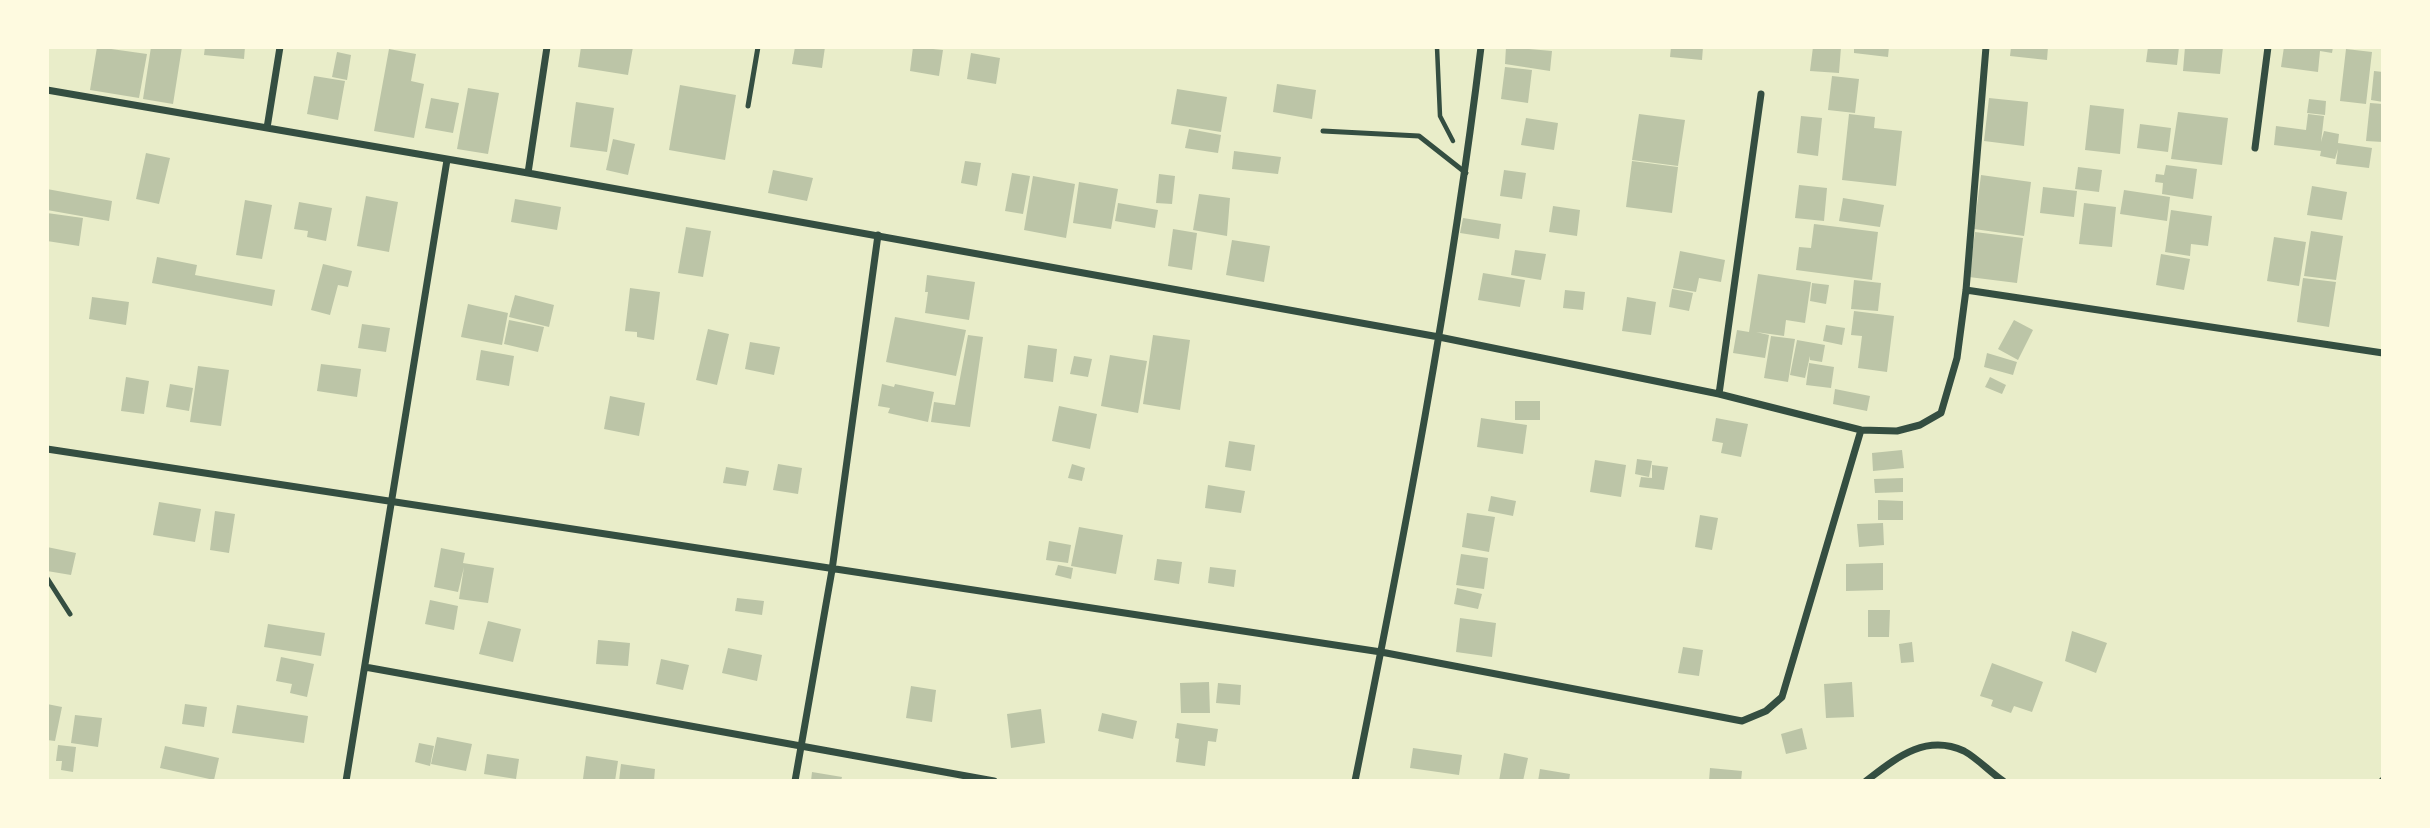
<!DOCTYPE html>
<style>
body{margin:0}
#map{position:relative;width:2430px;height:828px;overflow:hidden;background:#e9edc9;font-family:"DejaVu Sans",sans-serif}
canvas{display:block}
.frame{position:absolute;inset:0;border:49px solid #fefae0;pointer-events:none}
</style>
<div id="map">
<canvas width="2430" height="828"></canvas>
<div class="frame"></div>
</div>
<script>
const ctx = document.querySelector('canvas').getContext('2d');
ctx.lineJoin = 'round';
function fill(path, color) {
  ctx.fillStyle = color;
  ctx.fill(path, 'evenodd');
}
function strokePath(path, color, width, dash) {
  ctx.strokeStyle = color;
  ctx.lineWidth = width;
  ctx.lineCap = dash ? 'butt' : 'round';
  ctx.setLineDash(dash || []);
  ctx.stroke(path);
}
const building = new Path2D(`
 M97,47L147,54L139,98L90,90Z
 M151,47H182L173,104L143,99Z
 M205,47H245L244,59L204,55Z
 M581,47H633L628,75L578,67Z
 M795,47H825L822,68L792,64Z
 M913,47L943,50L939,76L910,71Z
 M1506,47L1552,51L1550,71L1505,64Z
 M1671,47H1703L1702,60L1670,57Z
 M1813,47H1841L1839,73L1810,71Z
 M1854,47H1889L1888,57L1854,53Z
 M2011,47H2048L2047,60L2010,56Z
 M2148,47H2179L2177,65L2146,62Z
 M2185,47H2223L2220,74L2183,71Z
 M2284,47H2333L2332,53L2320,51L2318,72L2281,67Z
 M389,49L416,54L411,81L424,84L414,138L374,131Z
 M2346,49L2372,52L2366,104L2340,101Z
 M337,52L351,55L347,80L332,77Z
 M971,53L1000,58L996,84L967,79Z
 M1505,67L1532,70L1528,103L1501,99Z
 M2374,71L2383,72V102L2371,100Z
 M314,76L345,81L338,120L307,114Z
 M1832,76L1859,79L1855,113L1828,110Z
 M1277,84L1316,90L1312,119L1273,112Z
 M680,85L736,95L725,160L669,150Z
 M468,88L499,93L488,154L457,149Z
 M1177,89L1227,97L1221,132L1171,124Z
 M431,98L459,103L453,133L425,128Z
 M1989,98L2028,102L2024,146L1984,141Z
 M2309,99L2326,101L2325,115L2307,113Z
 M576,102L614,108L607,152L570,147Z
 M2370,103L2383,104V142L2366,141Z
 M2090,105L2124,109L2120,154L2085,150Z
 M2178,112L2228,118L2222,165L2171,159Z
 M1639,114L1685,120L1678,166L1632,160Z
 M1849,114L1875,117L1874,128L1902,131L1896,186L1842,180Z
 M2308,114L2324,116L2321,142L2324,131L2339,134L2338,143L2372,148L2369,168L2336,164L2338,149L2335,159L2320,156L2321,151L2274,145L2276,126L2306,130Z
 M1801,116L1822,118L1818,156L1797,153Z
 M1526,118L1558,123L1554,150L1521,145Z
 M2140,124L2171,128L2168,152L2137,148Z
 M1189,129L1221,135L1218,153L1185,148Z
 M613,139L635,144L628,175L606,170Z
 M1234,151L1281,157L1278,174L1232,169Z
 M146,153L170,158L159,204L136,199Z
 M965,161L981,163L977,186L961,183Z
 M1632,161L1678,167L1672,213L1626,207Z
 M2166,165L2197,169L2193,199L2162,194L2163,183L2155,182L2156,174L2164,175Z
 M2078,167L2102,170L2099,192L2075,189Z
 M773,170L813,178L807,201L768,193Z
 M1504,170L1526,173L1522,199L1500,196Z
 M1012,173L1030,176L1023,214L1005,211Z
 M1159,174L1175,176L1172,204L1156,203Z
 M1981,175L2031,182L2024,236L1974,229Z
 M1033,176L1075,184L1066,238L1024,230Z
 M1079,182L1118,189L1111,229L1073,223Z
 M1799,185L1827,188L1824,221L1795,218Z
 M2312,186L2347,192L2342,220L2307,215Z
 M2043,187L2077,191L2074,217L2040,213Z
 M47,189L112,201L109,221L47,210Z
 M2124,190L2170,197L2167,221L2120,214Z
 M1199,194L1230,198L1227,236L1193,230Z
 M366,196L398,202L389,252L357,246Z
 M1843,198L1884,205L1880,227L1839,221Z
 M515,199L561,207L557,230L511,222Z
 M245,200L272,205L262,259L236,255Z
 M299,202L332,208L326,241L307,237L308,231L294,229Z
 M1118,203L1158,210L1155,228L1115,221Z
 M2084,203L2116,207L2112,247L2079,244Z
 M1553,206L1580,210L1577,236L1549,232Z
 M2171,210L2212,216L2208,246L2191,244L2190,256L2165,252Z
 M47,213L83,218L79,246L47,241Z
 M1463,218L1501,224L1499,239L1460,233Z
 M1814,224L1878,232L1872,280L1796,270L1799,247L1811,248Z
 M686,227L711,231L703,277L678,273Z
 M1173,229L1197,233L1192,270L1168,266Z
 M2311,231L2343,236L2336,280L2304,276Z
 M1975,232L2023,238L2017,283L1969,277Z
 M2274,237L2306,242L2299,286L2267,281Z
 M1232,240L1270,246L1264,282L1226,275Z
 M1515,250L1546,254L1541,280L1511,275Z
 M1680,251L1725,260L1721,282L1699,278L1696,292L1673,288Z
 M2161,254L2190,259L2184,290L2156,285Z
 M157,257L197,265L195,275L275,290L272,306L152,283Z
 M323,264L352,271L348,287L338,285L330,315L311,310Z
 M1483,273L1525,280L1520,307L1478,300Z
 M1758,274L1811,282L1805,323L1786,320L1784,336L1756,332L1769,335L1765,358L1733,353L1737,330L1749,332Z
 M927,275L975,282L969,320L925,313L928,292H925Z
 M2303,278L2336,282L2329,327L2297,322Z
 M1854,280L1881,283L1878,311L1851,309Z
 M1812,283L1829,285L1826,304L1810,301Z
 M630,288L660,292L654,340L637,337V332L625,331Z
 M1672,289L1693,293L1689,311L1669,307Z
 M1565,290L1585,292L1583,310L1563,308Z
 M515,295L554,305L549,327L509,317Z
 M92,297L129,302L126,325L89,319Z
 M1627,297L1656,302L1651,335L1622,331Z
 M468,304L508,313L502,345L461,337Z
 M1854,311L1894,316L1887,372L1858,368L1862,336L1851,335Z
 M895,317L966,330L956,376L886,362Z
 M509,320L544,327L538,352L504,344Z
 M2014,320L2033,330L2018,360L1998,349Z
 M362,324L390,328L386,352L358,348Z
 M1826,325L1845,328L1842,345L1823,341Z
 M708,329L729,334L717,385L696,380Z
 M968,335L983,337L970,427L931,422L934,402L955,405Z
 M1153,335L1190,340L1180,410L1143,404Z
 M1771,336L1795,339L1788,382L1764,378Z
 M1797,340L1825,345L1822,362L1810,360V356L1805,378L1790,375Z
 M750,342L780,347L774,375L745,369Z
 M1028,345L1057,349L1053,382L1024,378Z
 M481,350L514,356L509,386L476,380Z
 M1987,353L2017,362L2013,375L1984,367Z
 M1110,355L1147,361L1138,413L1101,406Z
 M1074,356L1092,359L1088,377L1070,374Z
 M1809,363L1834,367L1831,388L1806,385Z
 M321,364L361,369L357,397L317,391Z
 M198,366L229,370L221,426L190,422Z
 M126,377L149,381L144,414L121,411Z
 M1990,377L2006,385L2002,394L1985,387Z
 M170,384L193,388L189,411L166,407Z
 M882,384L894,387L895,384L934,392L928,422L888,413L890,408L878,406Z
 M1835,389L1870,396L1867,411L1833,404Z
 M610,396L645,403L639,436L604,429Z
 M1515,401H1540V420H1515Z
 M1059,406L1097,414L1090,449L1052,441Z
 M1481,418L1527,425L1523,454L1477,447Z
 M1716,418L1748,424L1741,457L1721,453L1723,443L1712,441Z
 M1229,441L1255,445L1251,471L1225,467Z
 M1902,450L1904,468L1873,471L1872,453Z
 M1637,459L1652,461L1649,477L1635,474Z
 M1595,460L1626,465L1621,497L1590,492Z
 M778,464L802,468L798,494L773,490Z
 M1072,464L1085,468L1082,481L1068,478Z
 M1652,465L1668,467L1664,490L1639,487L1641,477L1652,478Z
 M726,467L749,471L746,486L723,483Z
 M1903,478V492L1875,493L1874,479Z
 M1208,485L1245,491L1241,513L1205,508Z
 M1491,496L1516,501L1513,516L1488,511Z
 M1878,500L1903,501V520H1878Z
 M159,502L201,509L195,542L153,535Z
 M215,511L235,514L229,553L210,550Z
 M1467,513L1495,517L1489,552L1462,547Z
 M1700,515L1718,518L1712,550L1695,547Z
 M1883,523L1884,545L1859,547L1857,524Z
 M1079,527L1123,535L1116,574L1071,566Z
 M1049,541L1071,545L1068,563L1046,560Z
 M47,547L76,553L71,575L47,571Z
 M441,548L465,553L463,563L494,568L488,603L459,599L464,567L458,592L434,587Z
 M1461,554L1488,558L1484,589L1456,585Z
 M1157,559L1182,562L1179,584L1154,580Z
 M1883,563V590L1846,591V564Z
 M1058,565L1073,568L1071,579L1055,575Z
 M1210,567L1236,570L1234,587L1208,583Z
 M1457,588L1482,594L1478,609L1454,604Z
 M737,598L764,601L762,615L735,611Z
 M430,600L458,606L454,630L425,624Z
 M1868,610H1890L1889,637H1868Z
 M1460,618L1496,623L1492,657L1456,652Z
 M488,621L521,629L513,662L479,654Z
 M268,624L325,633L321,656L264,647Z
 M2072,631L2107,643L2096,673L2065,661Z
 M598,640L630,643L628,666L596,664Z
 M1912,642L1914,662L1901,663L1899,644Z
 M1683,647L1703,650L1699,676L1678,673Z
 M728,648L762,655L757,681L722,673Z
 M281,657L314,664L307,697L290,693L292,684L276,681Z
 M661,659L689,665L683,690L656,684Z
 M1992,663L2043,682L2032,712L2014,706L2011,713L1991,706L1993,700L1980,696Z
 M1209,682L1210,713H1181L1180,683Z
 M1852,682L1854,717L1826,718L1824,684Z
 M1218,683L1241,685L1240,705L1216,703Z
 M911,686L936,690L932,722L906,718Z
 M47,704L62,707L55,741L47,740Z
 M185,704L207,707L204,727L182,724Z
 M237,705L308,716L304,743L232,733Z
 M1041,709L1045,743L1011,748L1007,714Z
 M1102,713L1137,721L1133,739L1098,731Z
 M75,715L102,718L98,747L71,743Z
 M1177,723L1218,729L1216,742L1208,741L1205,766L1176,762L1179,739L1175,738Z
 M1802,728L1807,749L1786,754L1781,734Z
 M437,737L472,744L466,771L431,764Z
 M419,743L434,746L430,766L415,762Z
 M58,745L76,747L73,772L61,770L62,761H56Z
 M165,746L219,758L214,780L160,768Z
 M1413,748L1462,755L1459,775L1410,768Z
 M1504,753L1528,758L1523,781H1499Z
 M487,754L519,759L516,779L484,774Z
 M586,756L618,761L615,781L583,779Z
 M621,764L655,769L654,781H619Z
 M1710,768L1742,771L1741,781H1709Z
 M1540,769L1570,774L1569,781H1538Z
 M812,772L842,777L841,781H811Z`);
const path = new Path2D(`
 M1437,47L1440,116L1453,141`);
const service = new Path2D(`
 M748,106L758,47
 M1323,131L1419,136L1466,173
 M47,578L70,614`);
const minor = new Path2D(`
 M47,90L528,173L1439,337L1719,394L1861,430L1897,431L1920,425L1941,413L1957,358L1966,290L1986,47
 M267,128L280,47
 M2255,148L2268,47
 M528,173L547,47
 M1966,290L2383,353
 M1719,394L1761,94
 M47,449L1381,652L1742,721L1766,711L1782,697L1861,430
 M365,667L994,781
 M346,781L447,160
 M795,781L832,570L878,235
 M1355,781C1404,538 1451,294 1481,47
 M1866,781C1895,759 1925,733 1964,751C1977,758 1990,772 2003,781
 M2382,781L2383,780`);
fill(building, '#bcc5a7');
strokePath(path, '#344e41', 4.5);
strokePath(service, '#344e41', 5);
strokePath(minor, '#344e41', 7);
</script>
